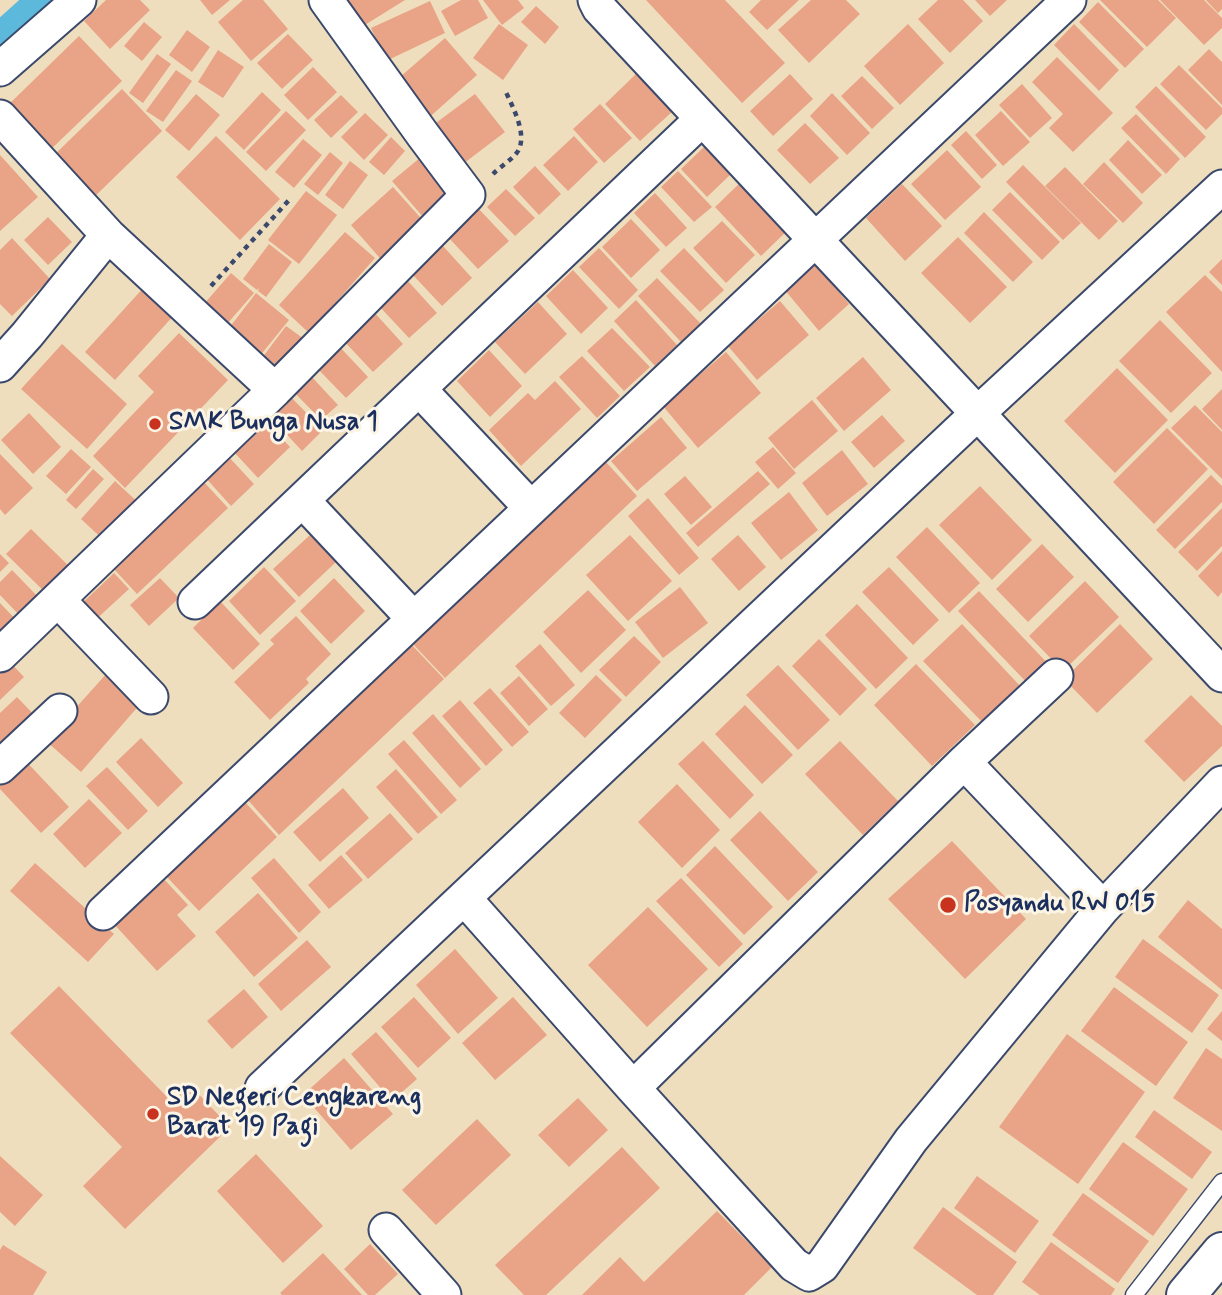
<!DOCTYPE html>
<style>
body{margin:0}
canvas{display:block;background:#eedebd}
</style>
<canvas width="1222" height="1295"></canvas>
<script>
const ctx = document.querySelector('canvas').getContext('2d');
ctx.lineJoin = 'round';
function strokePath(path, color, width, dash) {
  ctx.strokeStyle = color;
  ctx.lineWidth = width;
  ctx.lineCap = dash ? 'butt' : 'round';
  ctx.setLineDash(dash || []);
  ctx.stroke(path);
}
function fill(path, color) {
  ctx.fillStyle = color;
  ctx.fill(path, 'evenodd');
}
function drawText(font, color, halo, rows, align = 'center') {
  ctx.font = font + ' Mynerve,sans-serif';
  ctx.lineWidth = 6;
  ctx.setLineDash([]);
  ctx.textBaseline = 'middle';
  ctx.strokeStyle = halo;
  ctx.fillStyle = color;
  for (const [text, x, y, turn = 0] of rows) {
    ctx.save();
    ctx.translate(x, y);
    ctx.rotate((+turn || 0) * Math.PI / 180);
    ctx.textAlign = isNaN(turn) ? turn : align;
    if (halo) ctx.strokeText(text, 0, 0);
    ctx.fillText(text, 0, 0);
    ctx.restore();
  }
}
const canal = new Path2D(`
 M0,42L47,0`);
const building = new Path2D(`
 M106,0H140L150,10L110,49L84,21Z
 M200,0H230L212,15Z
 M243,0H263L288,29L251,61L218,22Z
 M332,0H405L352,33Z
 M461,0H478L488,18L455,36L441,11Z
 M483,0H518L524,8L502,25Z
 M646,0H725L785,63L742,103Z
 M761,0H799L767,30L749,12Z
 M811,0H846L860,14L809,63L778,30Z
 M938,0H963L983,21L950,53L918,19Z
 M975,0H1007L990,16Z
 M1100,0H1158L1176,18L1147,47Z
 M1160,0H1204L1222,18V28L1204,45Z
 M1206,0H1222V9L1218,13Z
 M430,1L445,33L386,61L371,28Z
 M1098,2L1144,49L1125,68L1079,22Z
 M536,6L559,27L545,44L521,22Z
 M144,22L162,37L142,61L124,46Z
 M499,24L528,45L503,80L473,58Z
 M908,24L944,63L900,105L864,66Z
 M1074,24L1119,70L1099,91L1054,45Z
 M187,30L210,47L192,72L169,55Z
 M288,34L313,60L282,89L257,63Z
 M79,36L122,81L46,154L3,110Z
 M445,38L477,75L425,121L393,83Z
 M1209,49L1222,62V105L1188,70Z
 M218,50L244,67L223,98L198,82Z
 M157,54L171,64L143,103L129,93Z
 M1057,57L1113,113L1073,152L1049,128L1063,114L1032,82Z
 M1179,65L1222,108V114L1206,130L1160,84Z
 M313,67L337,92L308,120L284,95Z
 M176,70L192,81L163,122L146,111Z
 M637,73L673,111L640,141L605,104Z
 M790,74L813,99L773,136L750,111Z
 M862,76L894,108L872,129L841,96Z
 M1022,84L1052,118L1030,138L999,105Z
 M1156,86L1206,137L1185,158L1135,107Z
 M122,89L162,131L87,204L47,162Z
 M262,92L281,110L244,150L225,132Z
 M832,93L870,133L847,155L810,116Z
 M196,94L220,115L189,151L165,130Z
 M475,94L505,132L459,167L429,128Z
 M341,95L358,112L331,138L314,120Z
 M600,104L632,138L604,163L573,129Z
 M286,111L306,130L266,171L246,152Z
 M1001,111L1030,142L1003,166L975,135Z
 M365,113L388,135L364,160L341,137Z
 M1136,114L1180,159L1166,174L1121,128Z
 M805,123L839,158L810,184L777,150Z
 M966,131L997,165L982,179L951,145Z
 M216,136L280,199L240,240L176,177Z
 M574,136L598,162L568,191L543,165Z
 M391,137L405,151L384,175L369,162Z
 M303,139L322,155L294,188L275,172Z
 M1128,140L1162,175L1142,194L1109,160Z
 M704,147L730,175L707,197L681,169Z
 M947,150L981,187L945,220L911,184Z
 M330,152L343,163L318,195L304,184Z
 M0,155L38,197L0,231Z
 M421,157L458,200L430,225L392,181Z
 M350,161L368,175L343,209L325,195Z
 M1104,162L1143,203L1123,223L1083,184Z
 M1023,165L1081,223L1063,240L1006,182Z
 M535,166L561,194L539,215L513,187Z
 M1065,167L1118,221L1099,240L1045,186Z
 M678,171L712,207L694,222L661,187Z
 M744,179L790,228L761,256L715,207Z
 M902,184L942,226L905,261L866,218Z
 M393,187L427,225L385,264L351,225Z
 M506,189L535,218L515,236L487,207Z
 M306,191L337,215L299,264L268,240Z
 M1010,192L1060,242L1042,260L992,210Z
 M655,193L687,228L666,247L634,213Z
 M477,207L509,241L478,269L447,236Z
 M984,212L1033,262L1013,282L964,233Z
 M48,217L72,242L48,265L24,240Z
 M631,219L660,250L631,278L602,247Z
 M722,221L755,255L726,283L693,248Z
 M345,232L375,258L309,333L279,305Z
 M958,237L1007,287L970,323L921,273Z
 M12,238L50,279L12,316L0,304V250Z
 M269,244L292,262L266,297L258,291L259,288L257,290L243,279Z
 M443,246L472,278L442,306L413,275Z
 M599,248L638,290L619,309L579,267Z
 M684,248L724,290L700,312L660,271Z
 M1222,259V285L1209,272Z
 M814,263L849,304L819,331L784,289Z
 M573,270L608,308L581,334L546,296Z
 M231,273L254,293L220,332L197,312Z
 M1205,275L1222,292V372L1166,312Z
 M657,278L701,324L682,343L638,296Z
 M407,280L437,313L409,338L379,306Z
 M146,285L176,313L115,380L85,352Z
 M256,293L289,320L259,357L226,332Z
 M636,300L677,345L655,366L614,321Z
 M780,301L809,335L757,380L728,346Z
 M538,302L567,334L525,374L495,342Z
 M373,311L403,344L373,372L343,340Z
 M1160,320L1212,373L1171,413L1119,361Z
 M286,326L307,341L280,378L259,362Z
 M612,328L650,367L624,391L587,351Z
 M179,333L228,380L125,488L93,456L154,392L138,376Z
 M62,344L127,404L87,449L21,389Z
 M338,345L368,377L346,398L316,367Z
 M489,350L522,386L490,417L457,381Z
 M726,352L761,393L698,448L663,406Z
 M582,356L620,396L597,418L559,377Z
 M863,357L891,390L844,431L816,398Z
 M1117,368L1168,420L1115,473L1064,421Z
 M310,375L338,405L321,420L293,391Z
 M555,381L581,409L521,466L489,430L528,393L535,400Z
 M1222,389V430L1202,409Z
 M288,394L323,430L302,451L267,413Z
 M812,400L838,431L794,469L768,438Z
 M1195,405L1222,432V479L1171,428Z
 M29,413L61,447L33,474L1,440Z
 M882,415L905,441L874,468L851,442Z
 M661,417L687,448L637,491L611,461Z
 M266,421L290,447L258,478L233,451Z
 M1167,428L1208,469L1154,524L1113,482Z
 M773,447L796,473L778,489L755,462Z
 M71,449L91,467L66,494L46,476Z
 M842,450L868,484L827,516L802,483Z
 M0,454L33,488L5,515L0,509Z
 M227,455L254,484L231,506L204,476Z
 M605,461L637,496L445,678L412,643Z
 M93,469L104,479L76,509L66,500Z
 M758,471L770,484L698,547L686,533Z
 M1211,475L1222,486V502L1175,549L1156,530Z
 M685,476L712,507L691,525L664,494Z
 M115,481L143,507L109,545L81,519Z
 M203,481L228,508L137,594L112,567Z
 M980,486L1032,540L992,580L939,525Z
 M789,492L818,530L781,560L751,523Z
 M648,498L699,558L679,575L628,516Z
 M1222,508V546L1197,571L1178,552Z
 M927,527L980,583L949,613L896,557Z
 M31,529L78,575L53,600L6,554Z
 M310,535L336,562L299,597L273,569Z
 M630,535L672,581L628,621L586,575Z
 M738,535L766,567L739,591L711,559Z
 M1042,544L1074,577L1028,622L996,589Z
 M1222,551V592L1218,597L1198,576Z
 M0,554L9,563L0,572Z
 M264,567L296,601L260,635L229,601Z
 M889,567L939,620L913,645L862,592Z
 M12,570L44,603L25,621L0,595V582Z
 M114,573L129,589L92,623L77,608Z
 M160,578L179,598L149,626L130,605Z
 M334,578L365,611L331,644L300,611Z
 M1085,581L1119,617L1063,671L1029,636Z
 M680,587L708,623L663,658L635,622Z
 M588,590L626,630L581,673L543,632Z
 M979,591L1052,668L1032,688L958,611Z
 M220,601L260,644L233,670L193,628Z
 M0,603L21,625L0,646Z
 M857,604L908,658L876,689L825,635Z
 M296,616L331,654L306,679L309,683L270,720L234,682L274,644L270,640Z
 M962,624L1022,688L984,724L923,661Z
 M1120,624L1153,659L1097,713L1064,679Z
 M634,636L661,662L626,697L599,670Z
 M819,639L867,689L840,716L792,666Z
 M411,644L444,679L279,835L247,799Z
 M540,644L575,685L551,706L515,666Z
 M5,657L24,677L0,700V661Z
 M916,664L975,725L932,766L874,705Z
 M778,665L830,720L798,750L746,695Z
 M108,672L142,702L81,772L46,741Z
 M596,675L622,700L585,738L559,713Z
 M519,676L548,709L529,726L500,693Z
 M490,688L529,732L512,747L473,703Z
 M1191,695L1222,726V746L1184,782L1144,741Z
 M17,697L38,719L0,754V713Z
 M460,700L503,750L486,766L442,716Z
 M745,705L793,755L762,784L715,734Z
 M433,714L481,769L460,788L412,733Z
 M141,738L183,783L158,807L116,762Z
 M404,740L457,800L441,814L388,754Z
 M703,741L754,795L730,819L678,764Z
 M840,741L898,801L863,835L805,774Z
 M22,757L69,807L41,833L0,789V778Z
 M107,767L148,811L128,830L86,786Z
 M396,769L438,817L418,834L376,787Z
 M677,784L720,830L682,868L638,822Z
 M343,788L369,818L320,862L293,832Z
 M89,799L122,833L85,868L53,834Z
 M245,802L277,837L199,911L166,876Z
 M760,811L818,872L788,901L730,840Z
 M390,813L413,839L368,879L345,853Z
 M952,841L1026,919L965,979L888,899Z
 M715,846L773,907L744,935L686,875Z
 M341,855L363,880L329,909L308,885Z
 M274,858L321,912L299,933L251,878Z
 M35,863L114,934L88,962L10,891Z
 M162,877L188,905L177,915L196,936L157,971L113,923Z
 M681,878L743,944L719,967L656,901Z
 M258,893L298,938L254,977L215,932Z
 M1188,900L1222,929V990L1158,937Z
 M648,907L708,969L647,1027L588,965Z
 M1143,939L1219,995L1192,1033L1115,977Z
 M307,940L331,967L281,1011L258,984Z
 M455,949L498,998L458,1034L416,985Z
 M59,986L170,1100L188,1083L230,1127L125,1229L83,1186L122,1147L10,1033Z
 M1114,987L1188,1042L1156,1086L1081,1031Z
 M244,989L268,1017L232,1049L207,1021Z
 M414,997L451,1038L418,1068L381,1027Z
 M513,997L547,1035L495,1080L462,1043Z
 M1222,1011V1041L1207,1029Z
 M376,1032L417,1079L392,1101L351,1054Z
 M1067,1034L1145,1092L1078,1184L999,1127Z
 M1206,1048L1222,1059V1131L1173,1098Z
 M344,1058L393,1114L351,1150L303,1095Z
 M578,1098L608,1130L569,1167L538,1135Z
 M1154,1110L1212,1152L1192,1179L1135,1137Z
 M477,1119L511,1155L436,1225L402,1190Z
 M1123,1142L1188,1189L1153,1236L1089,1189Z
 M622,1147L660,1188L546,1295H524L495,1265Z
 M256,1154L323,1226L283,1263L217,1191Z
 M0,1156L43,1195L15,1226L0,1212Z
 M977,1176L1039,1221L1015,1253L954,1208Z
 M1083,1193L1149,1241L1118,1283L1052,1235Z
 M943,1207L1017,1262L993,1295H977L913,1248Z
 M717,1211L772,1267L744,1295H582L620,1257L644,1282Z
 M1051,1242L1115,1289L1111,1295H1040L1022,1282Z
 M370,1244L398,1274L375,1295H368L344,1269Z
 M3,1245L47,1272L33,1295H0V1250Z
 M323,1253L362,1295H282L280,1293Z`);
const path = new Path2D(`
 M493,174C499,168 514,158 518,151C528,134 512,106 505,90
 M211,286L290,199`);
const service = new Path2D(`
 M1134,1295L1222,1182`);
const minor = new Path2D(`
 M595,0L599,8C806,231 1015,452 1222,675
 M0,69L79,0
 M0,117L108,235
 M0,365L27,335L108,235L275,390
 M419,389L531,508
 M303,501L413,618
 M58,600L151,697
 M195,602L702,119
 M0,655L275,390L468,195L423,135L326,0
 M964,762L1103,908
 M0,767L60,711
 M464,898L633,1088L794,1265L809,1274L822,1266L911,1140L1103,908L1222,783
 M103,913L1069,0
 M262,1088L978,413L1222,187
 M633,1088L964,762L1056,676
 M386,1230L444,1295`);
const tertiary = new Path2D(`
 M1186,1295L1222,1252`);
const markers = [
 [155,424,7,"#c8321e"],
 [948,905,9,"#c8321e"],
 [153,1114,7,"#c8321e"]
];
const poiNames = [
 ["SMK Bunga Nusa 1",169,424],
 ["Posyandu RW 015",964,905],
 ["SD Negeri Cengkareng",167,1099],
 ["Barat 19 Pagi",167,1129]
];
strokePath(canal, '#5db9db', 37);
fill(building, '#e9a386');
strokePath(service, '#3b496c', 19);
strokePath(minor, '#3b496c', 37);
strokePath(tertiary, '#3b496c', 42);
strokePath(path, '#3b496c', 4.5, [5, 5]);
strokePath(service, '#fff', 16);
strokePath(minor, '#fff', 33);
strokePath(tertiary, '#fff', 38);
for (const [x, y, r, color] of markers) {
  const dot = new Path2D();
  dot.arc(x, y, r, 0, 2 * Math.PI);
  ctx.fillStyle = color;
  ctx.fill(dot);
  strokePath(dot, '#fcf5e5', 2.5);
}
drawText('bold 26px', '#1b2f5e', '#fcf5e5', poiNames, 'left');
</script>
